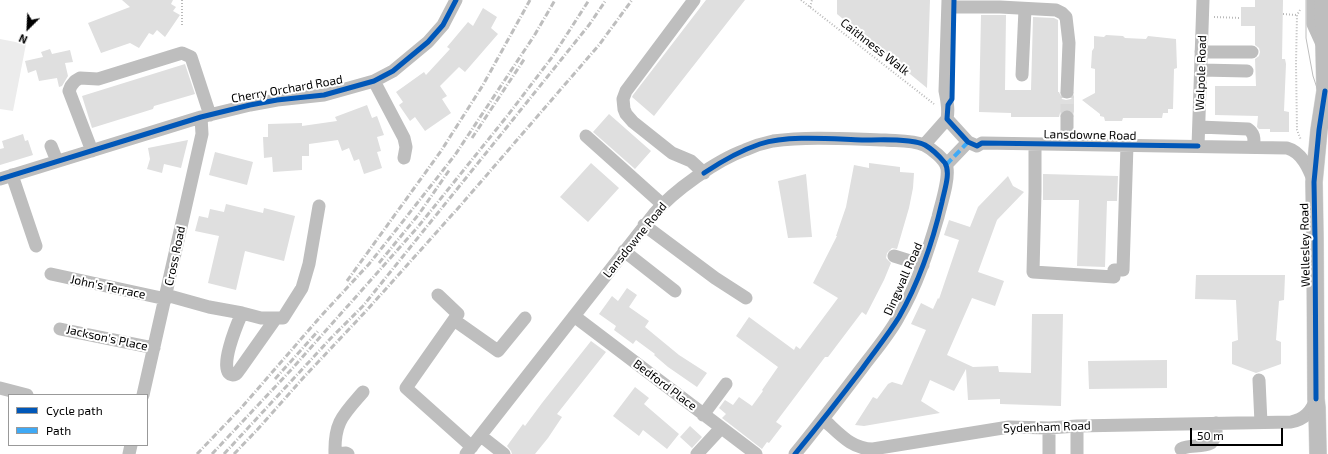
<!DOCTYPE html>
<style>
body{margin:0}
#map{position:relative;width:1328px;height:454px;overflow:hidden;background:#fff;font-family:"Exo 2",sans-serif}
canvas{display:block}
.legend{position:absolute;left:8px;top:394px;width:140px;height:52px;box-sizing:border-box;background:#fff;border:1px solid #999;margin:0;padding:5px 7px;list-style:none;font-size:12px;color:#000}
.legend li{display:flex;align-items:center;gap:8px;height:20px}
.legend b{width:20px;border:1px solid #999}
.north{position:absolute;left:8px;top:8px;width:40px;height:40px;-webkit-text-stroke:3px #fff;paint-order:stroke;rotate:204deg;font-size:11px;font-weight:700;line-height:16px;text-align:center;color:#000}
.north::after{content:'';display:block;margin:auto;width:14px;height:18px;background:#000;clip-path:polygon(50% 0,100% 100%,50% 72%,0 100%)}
.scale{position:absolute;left:1190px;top:428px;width:93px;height:18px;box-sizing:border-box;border:2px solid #000;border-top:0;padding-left:5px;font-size:12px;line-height:14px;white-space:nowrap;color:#000;-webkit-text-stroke:3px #fff;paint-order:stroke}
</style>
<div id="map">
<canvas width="1328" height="454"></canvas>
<ul class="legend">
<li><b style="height:5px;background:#0057b8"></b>Cycle path</li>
<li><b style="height:5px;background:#3fa9f5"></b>Path</li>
</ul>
<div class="north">N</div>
<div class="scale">50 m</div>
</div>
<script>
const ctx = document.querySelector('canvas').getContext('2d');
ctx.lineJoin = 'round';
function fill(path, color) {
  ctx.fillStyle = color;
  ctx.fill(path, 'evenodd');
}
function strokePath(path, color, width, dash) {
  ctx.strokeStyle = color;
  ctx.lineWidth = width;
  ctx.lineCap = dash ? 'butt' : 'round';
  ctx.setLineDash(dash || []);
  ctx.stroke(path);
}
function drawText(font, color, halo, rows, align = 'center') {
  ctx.font = font + ' "Exo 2",sans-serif';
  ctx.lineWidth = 4;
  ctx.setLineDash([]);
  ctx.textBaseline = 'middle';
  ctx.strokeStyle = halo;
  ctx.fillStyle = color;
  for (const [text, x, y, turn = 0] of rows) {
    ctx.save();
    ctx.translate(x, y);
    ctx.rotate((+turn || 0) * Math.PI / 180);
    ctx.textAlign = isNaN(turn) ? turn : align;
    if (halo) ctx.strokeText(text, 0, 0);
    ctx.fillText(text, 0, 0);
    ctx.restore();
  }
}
const green = new Path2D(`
 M0,39L26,44L13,111L0,109Z`);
const building = new Path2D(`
 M122,0H173L171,4L176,7L173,11L180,15L165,37L157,30L153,35L149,33L139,48L130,43L101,53L88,23L130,7Z
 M706,0H745L654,116L632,97L633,95Z
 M837,0H930L927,88L837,14Z
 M1255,0H1283L1282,59H1285L1286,64L1284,111L1289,112V132H1270V129H1259L1257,127L1258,116L1215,115V86H1256L1255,59L1259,56L1260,52L1259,48L1255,45V26H1241V7H1255Z
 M483,8L497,17L491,28L498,34L465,72L459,67L440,86L447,96L442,99L451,113L425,131L415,117L410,121L399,105L403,102L396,92L424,72L426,75L450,49L447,47L468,22L473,26Z
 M981,15H1006L1005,90H1031L1033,17L1054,18L1058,20V92H1059L1062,99L1066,100L1071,99L1074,95V113L1071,110L1067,109L1063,110L1060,113L1059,117H1011V113L979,112Z
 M1106,35L1123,36L1125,38L1146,39L1148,36L1176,39L1177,68L1174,69L1173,109H1168V113H1163L1162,118H1123L1122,121H1105L1104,117L1100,116V114L1082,100L1095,93V69L1091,68L1092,51L1094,48V36L1104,37Z
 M50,49L52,54L70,50L73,62L65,63L68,76L62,86L59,87L57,78L39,81L36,70L28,73L25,61L43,57L41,52Z
 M185,64L195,94L154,106L153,109L92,128L82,96Z
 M367,105L372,118L377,116L384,135L377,137L381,151L377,152L382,168L364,174L359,159L354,161L349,148L342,151L338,140L309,144V156H302V170L273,172L272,157L264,158L263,137H268V124L302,123V126L337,121L335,117Z
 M609,114L651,151L635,169L593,132Z
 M23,134L25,141L28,140L33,155L0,165V149L4,148L2,141Z
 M188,140L181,168L164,164L162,173L147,169L150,159L148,148Z
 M215,152L253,162L247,185L209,175Z
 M591,163L619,188L588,222L560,197Z
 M869,163L900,167V172L914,173L913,188L909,208L897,249L892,248L887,253L886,258L891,263L884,280L866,315L862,312L828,357H825L776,422L782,426L769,443L767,442L762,449L722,418L726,414L719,408L725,400L733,405L739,397L752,406L763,391L762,390L778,367L736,336L749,317L794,350L796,346L800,349L838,298L813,283L837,236H836L846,207L854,165L869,168Z
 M806,174L812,237L788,238L778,181Z
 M1043,174L1118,176L1117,201H1107L1105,267L1077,266L1079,200H1043Z
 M1008,176L1013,186L1024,192L997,220L978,272L1004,281L995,306L972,298L947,355L973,367L998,366L999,372L1031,373L1032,314H1063L1061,406L1000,404V399L968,400L966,369L954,391L930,380L921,401L940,413L864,426L855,425L873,397L877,399L888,384L892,382L902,385L926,330L911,324L921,303L933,309L938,298L939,299L959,240L944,235L949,220L970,227L978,207Z
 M226,204L263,213L264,208L295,216L284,261L245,251L236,290L208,283L219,236L195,231L199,216L208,218L210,209L224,212Z
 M1196,275H1285L1284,300L1279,301L1276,340L1281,342V364L1256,373L1232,364V342L1238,340L1236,300L1195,299Z
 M627,288L637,295L629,307L649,321L645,327L679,355L707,373L697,387L668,367L654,355L655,354L636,340L633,344L614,330L616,326L599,314L612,296L618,301Z
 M591,341L606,352L557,414L562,417L548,438L535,454H512L511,451L507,446L523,424L525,426L542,403Z
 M1167,360V388L1089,389L1088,361Z
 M635,387L649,398L644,404L679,434L667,449L643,430L639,436L613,416Z
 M690,426L702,437L692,448L680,437Z`);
const minorTunnel = new Path2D(`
 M1067,117V92`);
const path = new Path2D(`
 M182,0V27
 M801,0L934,104
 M810,7L812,0
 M1300,10L1297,15L1296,64L1297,130L1301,140
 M1283,14L1297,15
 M1214,17L1241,18
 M847,24L859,35`);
const minor = new Path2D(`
 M694,0L626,91L623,99L624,109L626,114L633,122L672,153L691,161L704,173
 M1313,0V24L1322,44
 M948,7H1000L1056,10L1062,13L1066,17L1069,43L1067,92
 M1201,52H1252
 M1201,70L1247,71
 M1022,75L1025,9
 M374,81L404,138L406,147L404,158
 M947,119L968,142L977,146L982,143L1287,148C1302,152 1309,169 1314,182
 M1199,127L1248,129C1255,134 1254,139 1254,147
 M586,136L662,204
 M1035,144V192L1033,272L1114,277V270H1123L1127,145
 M1067,144V117
 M924,145L947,119C949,109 947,101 945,91L948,0
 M51,146L57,161
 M1198,146L1203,0
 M92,151L69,91L71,86L75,81L80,78L98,79L182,53L191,57L210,115
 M946,165L968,142
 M12,175L36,246
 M0,179L201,117L250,105L277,100L324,95L374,81L393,71L428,42L443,25L456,0
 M644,225L715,278L746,298
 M624,251L675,291
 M894,256L923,265
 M51,274L166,299
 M166,295L209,307L242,313L261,318H283L302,288L309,264L319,206
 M438,295L458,314L406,388L472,447
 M242,313C238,322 216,373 233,375C236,375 238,372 240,369L276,318
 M574,316L756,454
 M454,320L498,351L525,318
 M60,329L154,348
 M1259,380L1261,423
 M0,388L27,395
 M143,395L202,134L201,117
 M703,415L726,384
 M823,419C839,433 851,449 873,449L1009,427L1049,428L1077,426L1291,422C1305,419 1311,412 1316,399
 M1077,426V454
 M1049,428V454
 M481,436L504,454
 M1181,449C1190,444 1201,448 1211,443L1216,436V423
 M129,454L131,445
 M335,454C334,422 343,415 363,392
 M335,454L346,453L348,454
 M466,454L654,214C673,191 717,160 745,150C754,146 763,143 773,141C810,136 848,139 885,140C897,141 913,140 924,145C932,149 945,159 947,168C949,181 941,204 938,217C928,251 917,286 898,318C888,336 874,352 862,368C840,397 818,426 795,454
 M697,454L721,428`);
const major = new Path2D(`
 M1318,454L1317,408L1316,399L1315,239L1314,182L1319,130L1325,91L1323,0`);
const tram = new Path2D(`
 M1306,0V38L1313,76L1328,121`);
const rail = new Path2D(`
 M472,138L525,58
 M379,263L419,214L450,169
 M347,281L441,151L483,85L530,0
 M275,379L319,330
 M197,454L242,407L321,316L369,264L400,225L455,155L534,36L555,0
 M212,454L290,371L417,228L508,115L553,56L589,0
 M224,454L331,338L363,306L589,25L606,0
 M234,454L257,430L304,377L367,310L460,206L599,45L632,0`);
const quiet = new Path2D(`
 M946,165L968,142`);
const cycleway = new Path2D(`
 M954,0L952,99L948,105L947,119L968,142L977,146L982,143L1198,146
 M704,173C722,161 739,151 760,144C789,135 831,139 862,140C878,140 912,138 925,145C932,149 940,157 945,163C951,173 944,191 942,202C933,241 919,282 899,317C888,335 874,352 862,369C840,398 818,426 795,454
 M0,179L201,117L250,105L277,100L324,95L374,81L393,71L428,42L443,25L456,0
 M1316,399L1315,239L1314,182L1319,130L1325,91`);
const streetNames = [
 ["Caithness Walk",875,47,38],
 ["Walpole Road",1201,73,-88],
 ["Cherry Orchard Road",287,89,-10],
 ["Lansdowne Road",1090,135,1],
 ["Lansdowne Road",635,240,-51],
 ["Wellesley Road",1305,245,-91],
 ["Cross Road",175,256,-78],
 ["Dingwall Road",903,279,-66],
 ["John's Terrace",108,287,12],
 ["Jackson's Place",107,338,12],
 ["Bedford Place",665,385,37],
 ["Sydenham Road",1047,427,-2]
];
fill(green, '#ececec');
fill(building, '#dfdfdf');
strokePath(minorTunnel, '#d9d9d9', 13, [13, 6]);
strokePath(major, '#dbdbdb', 18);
strokePath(path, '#b9b9b9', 2, [1, 2]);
strokePath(minor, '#bebebe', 13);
strokePath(major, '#bebebe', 17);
strokePath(tram, '#bebebe', 1);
strokePath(rail, '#bebebe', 3, [6, 2, 1, 2]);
strokePath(quiet, '#3fa9f5', 4, [8, 4]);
strokePath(cycleway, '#0057b8', 5);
drawText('12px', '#000', '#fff', streetNames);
</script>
